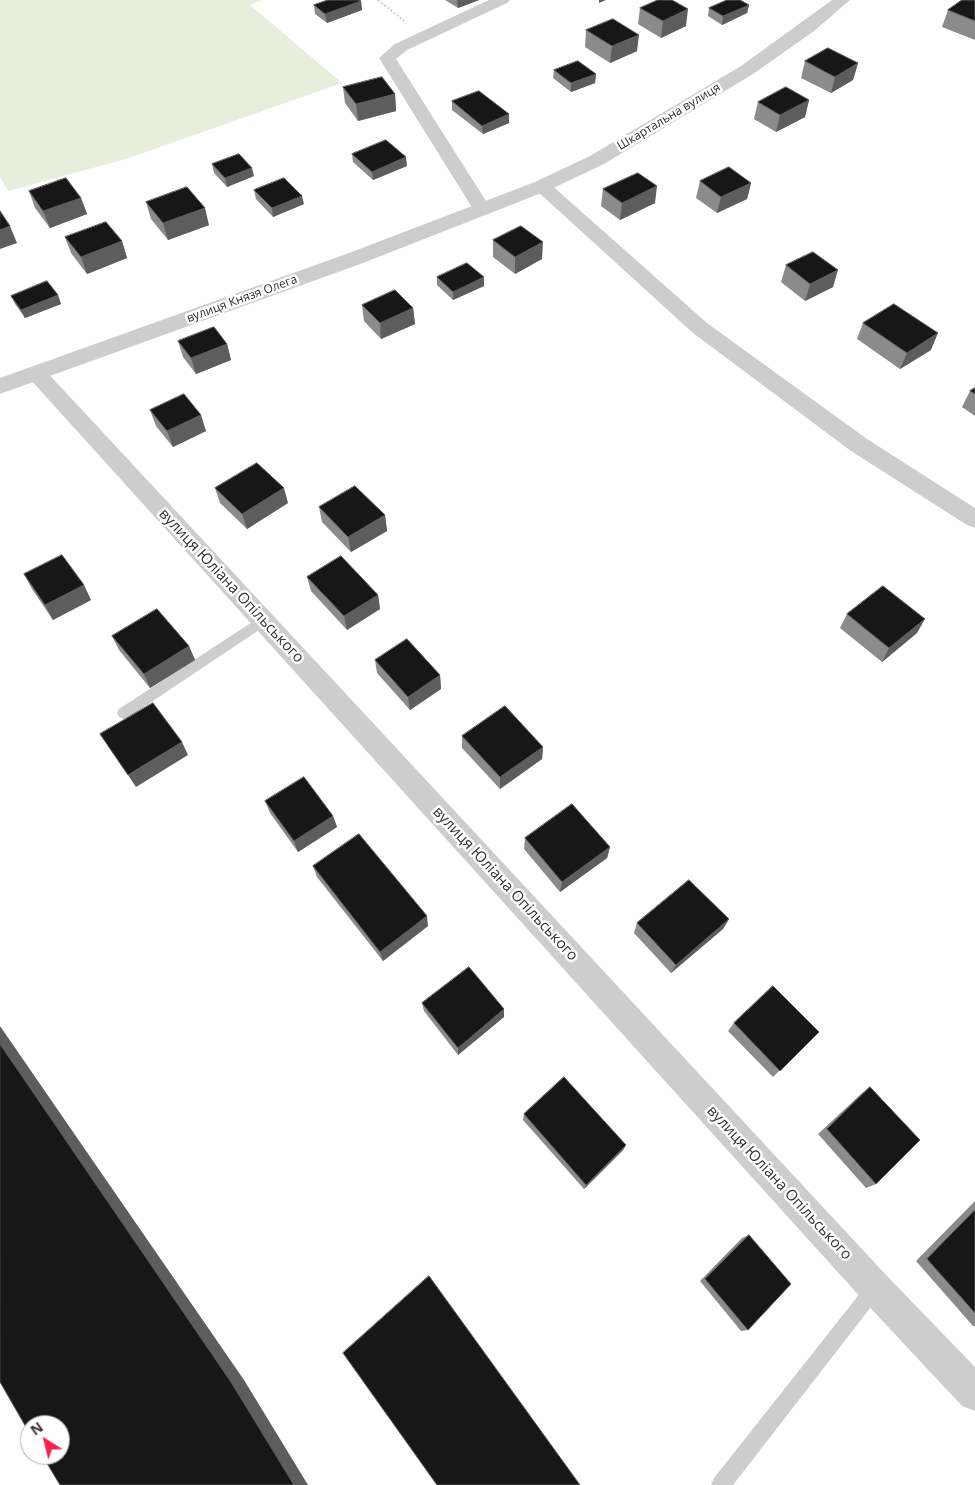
<!DOCTYPE html>
<meta charset="utf-8">
<style>
body{margin:0}
#map{position:relative;width:975px;height:1485px;overflow:hidden;background:#fff;font-family:"Open Sans",sans-serif}
canvas{display:block}
.north{position:absolute;left:20px;top:1415px;width:50px;height:50px;box-sizing:border-box;background:#fff;border:1px solid #acacac;border-radius:50%;rotate:324deg;font-size:14px;font-weight:700;line-height:20px;text-align:center;color:#303030}
.north::after{content:'';display:block;margin:auto;width:18px;height:22px;background:#f5234a;clip-path:polygon(50% 0,100% 100%,50% 72%,0 100%)}
</style>
<div id="map">
<canvas width="975" height="1485"></canvas>
<div class="north">N</div>
</div>
<script>
const ctx = document.querySelector('canvas').getContext('2d');
ctx.lineJoin = 'round';
function fill(path, color) {
  ctx.fillStyle = color;
  ctx.fill(path, 'evenodd');
}
function strokePath(path, color, width, dash) {
  ctx.strokeStyle = color;
  ctx.lineWidth = width;
  ctx.lineCap = dash ? 'butt' : 'round';
  ctx.setLineDash(dash || []);
  ctx.stroke(path);
}
function drawText(font, color, halo, rows, align = 'center') {
  ctx.font = font + ' "Open Sans",sans-serif';
  ctx.lineWidth = 5;
  ctx.setLineDash([]);
  ctx.textBaseline = 'middle';
  ctx.strokeStyle = halo;
  ctx.fillStyle = color;
  for (const [text, x, y, turn = 0] of rows) {
    ctx.save();
    ctx.translate(x, y);
    ctx.rotate((+turn || 0) * Math.PI / 180);
    ctx.textAlign = isNaN(turn) ? turn : align;
    if (halo) ctx.strokeText(text, 0, 0);
    ctx.fillText(text, 0, 0);
    ctx.restore();
  }
}
const green = new Path2D(`
 M0,0H262L250,5L342,83L126,159L8,191L0,177Z`);
const path = new Path2D(`
 M378,0L404,21`);
const service = new Path2D(`
 M263,615L268,616L269,620L268,624L129,717L124,719L119,717L117,713L119,709Z
 M875,1279L881,1282L884,1288L881,1294L733,1485H711L714,1478L869,1282Z`);
const minor = new Path2D(`
 M489,0H510L507,3L407,50L396,59L491,209L489,213L482,215L475,213L473,209L379,58L395,44Z
 M542,181L548,182L707,323L867,439L975,508V528L967,525L851,451L693,333L536,190L533,186L536,182Z
 M37,367L44,369L887,1276L975,1367V1411L962,1406L863,1300L30,379L27,374L30,369Z`);
const tertiary = new Path2D(`
 M832,0H850L814,31L753,74L604,164L549,190L363,263L0,394V378L349,253L535,182L590,156L741,66Z`);
const wall = new Path2D(`
 M445,0H479L458,8Z
 M975,0V40L942,27L948,10Z
 M361,1L362,10L327,23L315,14L314,5Z
 M749,5L747,13L722,25L708,16L709,8Z
 M640,8L686,26L661,38L638,24Z
 M586,30L637,51L610,63L585,47Z
 M805,61L858,63L853,80L831,93L801,78Z
 M554,70L596,74L595,83L571,92L553,78Z
 M343,87L395,94L396,111L358,121L345,103Z
 M809,100L805,117L776,132L754,119L758,102Z
 M452,101L509,114V123L483,134L452,110Z
 M352,154L407,166L373,180L353,162Z
 M212,164L254,176L227,187L214,173Z
 M700,181L751,183L747,199L717,213L696,198Z
 M603,189L655,203L620,220L601,206Z
 M254,190L304,204L273,217L256,199Z
 M29,191L81,198L87,214L50,228L35,208Z
 M146,202L209,225L168,240L151,219Z
 M65,237L122,241L127,258L87,274L71,253Z
 M493,240L542,259L515,274L493,257Z
 M786,265L833,287L805,301L781,282Z
 M437,277L484,286L453,300L437,285Z
 M58,295L61,304L25,318L15,304L11,296Z
 M362,305L413,308L415,324L381,339L364,321Z
 M863,323L931,350L900,369L857,339Z
 M178,341L227,344L231,360L196,374L183,357Z
 M975,388V416L962,407L970,391Z
 M150,410L206,431L173,447L156,426Z
 M215,488L288,503L247,529L220,503Z
 M319,507L385,515L387,531L351,552L322,522Z
 M24,574L91,600L53,620L32,589Z
 M307,577L378,595L380,609L347,630L311,591Z
 M847,614L917,633L882,662L840,628Z
 M112,636L189,646L195,660L150,688L119,650Z
 M375,660L440,675L441,689L410,710L377,673Z
 M462,736L543,747L542,759L500,789L462,748Z
 M265,801L333,816L337,827L298,852L270,813Z
 M525,838L610,847L607,858L560,892L524,849Z
 M313,866L428,926L383,961L317,877Z
 M729,919L723,929L671,973L634,933L637,923Z
 M422,1003L504,1017L458,1055L424,1011Z
 M734,1023L819,1032L773,1077L728,1031Z
 M870,1087L876,1184L866,1188L818,1134L861,1094Z
 M524,1114L626,1145L623,1150L584,1189L523,1120Z
 M975,1201V1326H973L916,1261Z
 M749,1235L748,1330L741,1331L700,1281L742,1238Z`);
const shadedWall = new Path2D(`
 M457,0H479L458,8Z
 M599,0H606L599,3Z
 M361,1L362,10L327,23L325,14Z
 M749,5L747,13L722,25L723,16Z
 M688,9L686,26L661,38L663,21Z
 M639,35L637,51L610,63L612,46Z
 M858,63L853,80L831,93L835,77Z
 M596,74L595,83L571,92V83Z
 M395,94L396,111L358,121L356,104Z
 M809,100L805,117L776,132L780,115Z
 M509,114V123L483,134L482,126Z
 M406,157L407,166L373,180L372,172Z
 M252,168L254,176L227,187L225,178Z
 M751,183L747,199L717,213L721,197Z
 M657,186L655,203L620,220L622,203Z
 M302,196L304,204L273,217L272,208Z
 M81,198L87,214L50,228L43,211Z
 M205,208L209,225L168,240L163,223Z
 M10,226L17,243L0,249V230Z
 M122,241L127,258L87,274L81,257Z
 M543,242L542,259L515,274V257Z
 M838,270L833,287L805,301L810,284Z
 M484,277V286L453,300V292Z
 M58,295L61,304L25,318L21,310Z
 M413,308L415,324L381,339L380,323Z
 M938,333L931,350L900,369L907,353Z
 M227,344L231,360L196,374L191,358Z
 M201,415L206,431L173,447L167,431Z
 M284,488L288,503L247,529L242,514Z
 M385,515L387,531L351,552L348,537Z
 M84,585L91,600L53,620L45,605Z
 M378,595L380,609L347,630L344,616Z
 M925,619L917,633L882,662L889,648Z
 M189,646L195,660L150,688L144,674Z
 M440,675L441,689L410,710L408,697Z
 M182,742L188,755L136,787L128,775Z
 M543,747L542,759L500,789V777Z
 M333,816L337,827L298,852L294,841Z
 M610,847L607,858L560,892L562,882Z
 M427,916L428,926L383,961L380,952Z
 M729,919L723,929L671,973L676,965Z
 M504,1009V1017L458,1055V1048Z
 M0,1026L244,1380L308,1485H294L0,1044Z
 M626,1145L623,1150L584,1189L586,1185Z`);
const building = new Path2D(`
 M328,0H359L361,1L325,14L314,5Z
 M658,0H672L688,9L663,21L640,8Z
 M727,0H740L749,5L723,16L709,8Z
 M962,0H975V21L948,10Z
 M613,19L639,35L612,46L586,30Z
 M828,48L858,63L835,77L805,61Z
 M578,61L596,74L571,83L554,70Z
 M382,77L395,94L356,104L343,87Z
 M786,87L809,100L780,115L758,102Z
 M479,91L509,114L482,126L452,101Z
 M386,140L406,157L372,172L352,154Z
 M239,154L252,168L225,178L212,164Z
 M729,167L751,183L721,197L700,181Z
 M638,173L657,186L622,203L603,189Z
 M66,178L81,198L43,211L29,191Z
 M284,178L302,196L272,208L254,190Z
 M187,187L205,208L163,223L146,202Z
 M0,211L10,226L0,230Z
 M106,222L122,241L81,257L65,237Z
 M521,226L543,242L515,257L493,240Z
 M813,252L838,270L810,284L786,265Z
 M467,263L484,277L453,292L437,277Z
 M47,281L58,295L21,310L11,296Z
 M395,290L413,308L380,323L362,305Z
 M894,304L938,333L907,353L863,323Z
 M214,327L227,344L191,358L178,341Z
 M975,388V394L970,391Z
 M184,394L201,415L167,431L150,410Z
 M257,463L284,488L242,514L215,488Z
 M355,486L385,515L348,537L319,507Z
 M62,555L84,585L45,605L24,574Z
 M341,556L378,595L344,616L307,577Z
 M883,586L925,619L889,648L847,614Z
 M157,609L189,646L144,674L112,636Z
 M407,639L440,675L408,697L375,660Z
 M153,703L182,742L128,775L100,734Z
 M505,706L543,747L500,777L462,736Z
 M304,777L333,816L294,841L265,801Z
 M572,804L610,847L562,882L525,838Z
 M359,834L427,916L380,952L313,866Z
 M689,880L729,919L676,965L637,923Z
 M469,967L504,1009L458,1048L422,1003Z
 M773,986L819,1032L780,1071L734,1023Z
 M0,1044L231,1382L294,1485H60L42,1455H60V1425H30V1434L0,1382Z
 M564,1077L626,1145L586,1185L524,1114Z
 M870,1087L920,1140L876,1184L827,1129Z
 M975,1210V1313L927,1259Z
 M749,1235L791,1284L748,1330L705,1279Z
 M429,1276L580,1485H437L343,1353Z`);
const farStreetnames = [
 ["Шкартальна вулиця",669,117,-31],
 ["вулиця Князя Олега",242,299,-20]
];
const streetNames = [
 ["вулиця Юліана Опільського",231,586,47],
 ["вулиця Юліана Опільського",505,884,47],
 ["вулиця Юліана Опільського",779,1183,47]
];
fill(green, '#e8eedc');
strokePath(path, '#cdcdcd', 2, [2, 2]);
fill(service, '#cdcdcd');
fill(minor, '#cdcdcd');
fill(tertiary, '#cdcdcd');
fill(wall, '#8b8b8b');
fill(shadedWall, '#5d5d5d');
fill(building, '#171717');
strokePath(building, '#5d5d5d', 1);
drawText('12px', '#303030', '#fff', farStreetnames);
drawText('15px', '#303030', '#fff', streetNames);
</script>
